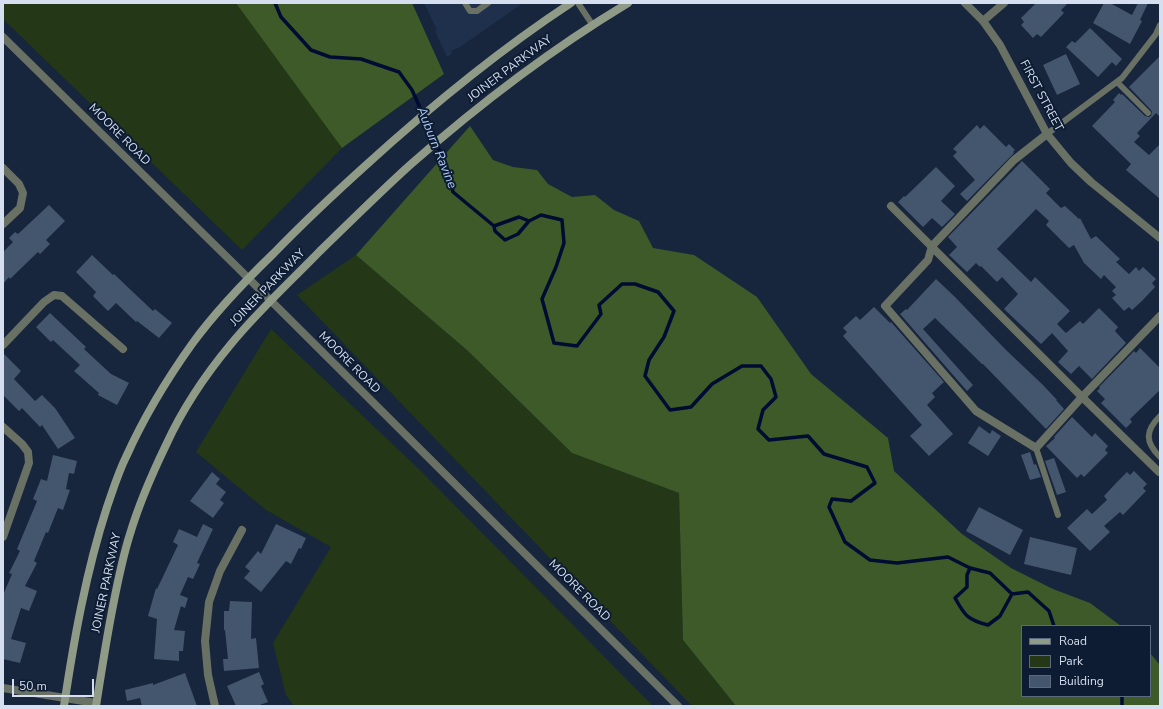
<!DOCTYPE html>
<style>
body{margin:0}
#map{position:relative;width:1163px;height:709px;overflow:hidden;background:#17263c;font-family:"Nunito Sans",sans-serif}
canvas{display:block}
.frame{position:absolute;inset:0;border:4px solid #d5dfef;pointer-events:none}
.legend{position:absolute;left:1021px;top:625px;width:130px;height:72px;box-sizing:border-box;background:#0d1c32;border:1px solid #5d6a7e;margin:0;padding:5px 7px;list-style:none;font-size:12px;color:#d5dfef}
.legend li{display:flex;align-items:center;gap:8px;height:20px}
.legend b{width:20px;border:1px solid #5d6a7e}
.scale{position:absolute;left:12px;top:679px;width:82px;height:18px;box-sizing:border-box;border:2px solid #d5dfef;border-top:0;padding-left:5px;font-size:12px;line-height:14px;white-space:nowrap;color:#d5dfef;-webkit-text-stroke:3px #0d1c32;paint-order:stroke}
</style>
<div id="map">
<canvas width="1163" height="709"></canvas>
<div class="frame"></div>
<ul class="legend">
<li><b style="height:5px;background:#8f9b87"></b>Road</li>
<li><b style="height:11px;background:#243716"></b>Park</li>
<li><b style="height:11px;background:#44556e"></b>Building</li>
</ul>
<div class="scale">50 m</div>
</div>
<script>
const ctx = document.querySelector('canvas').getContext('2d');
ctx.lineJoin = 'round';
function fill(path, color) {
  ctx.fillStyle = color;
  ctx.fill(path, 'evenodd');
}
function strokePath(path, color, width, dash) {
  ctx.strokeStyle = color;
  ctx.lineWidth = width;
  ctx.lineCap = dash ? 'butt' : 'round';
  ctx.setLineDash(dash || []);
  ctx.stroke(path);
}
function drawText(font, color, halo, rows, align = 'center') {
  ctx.font = font + ' "Nunito Sans",sans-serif';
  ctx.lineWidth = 4;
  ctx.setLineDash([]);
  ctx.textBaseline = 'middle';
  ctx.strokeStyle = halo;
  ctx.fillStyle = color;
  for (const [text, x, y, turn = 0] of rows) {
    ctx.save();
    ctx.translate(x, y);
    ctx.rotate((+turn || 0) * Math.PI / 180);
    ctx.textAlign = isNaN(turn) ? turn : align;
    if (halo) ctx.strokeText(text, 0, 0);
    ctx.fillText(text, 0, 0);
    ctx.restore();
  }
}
const built = new Path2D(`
 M424,3H523L460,47L451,51L452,54L447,57L435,31L437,30Z`);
const green = new Path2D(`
 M3,3H258L342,148L242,250L3,19Z
 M356,255L468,351L572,453L679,493L683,640L736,706H692L297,295Z
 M271,329L421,471L653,706H294L286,695L273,643L331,547L266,510L196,452Z`);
const forest = new Path2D(`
 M236,3H412L444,74L342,148Z
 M470,126L493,160L513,167L537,170L548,184L572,197L595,195L614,210L639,221L653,248L694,255L757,297L811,374L888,438L894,471L962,534L1011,568L1053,589L1090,603L1121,626H1022V696H1150V653L1160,665V706H736L683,640L679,493L572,453L468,351L356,255Z`);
const stream = new Path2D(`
 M275,3L281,17L311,50L330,57L361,59L399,72L412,90L446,165L453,192L494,226L519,217L529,221L541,215L562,220L564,243L556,267L542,299L554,343L577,346L601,314L599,305L622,284H635L658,292L674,311L664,337L649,360L645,376L670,410L691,407L712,384L742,366H761L771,379L776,397L763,410L758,429L769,440L808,436L824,454L867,467L875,483L851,501L832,499L829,507L845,542L870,560L897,563L948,557L970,568L990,573L1012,594L1028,592L1049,611L1054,626
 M494,226L495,231L505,240L518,234L529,221
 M970,568L967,575V587L955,598C965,616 968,620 988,625L1000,616L1012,594
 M1122,706V696`);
const building = new Path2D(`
 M1036,3H1068L1061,10L1064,13L1041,37L1037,34L1033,38L1021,25L1024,22L1021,18Z
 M1104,3H1110L1132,15L1138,3H1148L1140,20L1142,21L1130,44L1093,23Z
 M1090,28L1122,59L1116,66L1112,62L1098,77L1066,47L1072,41L1075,43Z
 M1066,54L1080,84L1057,95L1043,65Z
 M1160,56V117L1156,113L1137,133L1140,136L1134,142L1149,155L1160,144V199L1126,170L1131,164L1092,126L1115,102L1113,100L1119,93L1121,95L1122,94L1145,116L1149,117L1151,116L1152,112L1151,110L1129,87Z
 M977,125L980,129L984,125L1006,147L1009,144L1015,150L1013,152L1014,153L967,201L960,194L975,180L953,156L957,152L953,149Z
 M1022,161L1050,189L1046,193L1061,208L1065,206L1079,219L1080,218L1091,239L1096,236L1120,259L1116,262L1129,274L1136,267L1139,271L1143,267L1156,279L1152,283L1155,287L1142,301L1132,310L1129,307L1124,311L1112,298L1116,295L1112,291L1116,287L1104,275L1101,279L1084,263L1074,245L1069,248L1046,225L1049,221L1036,209L997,249L1031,282L1035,277L1070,311L1057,324L1066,333L1080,321L1083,324L1099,308L1118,327L1115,331L1126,343L1092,379L1079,366L1071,374L1058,362L1068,351L1052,333L1041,344L1004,309L1018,294L1002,277L997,282L981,266L980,267L976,263L967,272L949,255L957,247L948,237Z
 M936,167L955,186L941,201L955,214L942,227L932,218L923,227L898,202L904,196L905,197Z
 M49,205L65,221L46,240L50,244L40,254L38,252L10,279L9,277L3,284V252L13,242L9,238L15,232L18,234Z
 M92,255L113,275L114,274L153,311L155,309L172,323L159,338L137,321L136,322L116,303L108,311L93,296L96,292L76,272Z
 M936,279L955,297L1005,349L1043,385L1057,400H1056L1064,409L1046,429L983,364H982L935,318L923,329L973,385L967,391L900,314L906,309L907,310Z
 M874,307L890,323L891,322L944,382L932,393L935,397L927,405L953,434L929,456L910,436L922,425L843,336L847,332L843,328L856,316L860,320Z
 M50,313L86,347L84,349L111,374L129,383L117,405L98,395L99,393L74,371L80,365L53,340L51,342L36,327Z
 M1140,348L1160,368V390L1130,419L1132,422L1126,428L1101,403L1105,399L1097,391L1100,388L1099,387L1134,351L1136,353Z
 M3,353L21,371L14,379L35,401L42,395L55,408L75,438L58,449L42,425L40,427L22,408L19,411L3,395Z
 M1072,417L1092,437L1095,433L1108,446L1105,450L1108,453L1084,477L1081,474L1077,478L1046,446L1055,438L1054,437Z
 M979,426L990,434L992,430L1001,436L988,456L968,443Z
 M1030,452L1034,465L1036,464L1041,477L1030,480L1021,455Z
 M53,455L77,461L74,474L69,473L66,489L70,490L63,510L58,508L48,533L46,532L34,561L37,563L25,586L37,591L29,611L21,608L11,639L26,643L20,663L3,659V595L12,574L9,573L20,551L17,549L37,501L33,499L41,479L47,481Z
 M1054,458L1066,492L1057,495L1045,461Z
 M1134,471L1147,484L1143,488L1146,491L1123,515L1120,512L1104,526L1110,532L1090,551L1067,528L1087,509L1092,514L1107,500L1104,496L1117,482L1127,472L1130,475Z
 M212,472L220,479L216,484L226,492L220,500L224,503L213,518L190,501Z
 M979,507L1023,530L1010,555L966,531Z
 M203,524L213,529L197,563L200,564L193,579L188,577L180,595L188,598L185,608L181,606L174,630L185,631L183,651H179V661L154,659L157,619L148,616L156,588L157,589L178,545L173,542L179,529L197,537Z
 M276,524L306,538L301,549L299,548L291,564L286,561L261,592L244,578L250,571L245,567L258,551L261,554Z
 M1030,537L1077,548L1071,575L1024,564Z
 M230,601L252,602L251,639L256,638L259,668L224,671L223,659H228L225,630H224V611H229Z
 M259,672L264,684L261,686L268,702L257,706H236L227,686Z
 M185,673L197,706H142L140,698L127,701L125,690L153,683V685Z`);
const service = new Path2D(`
 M465,3L470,11H477L488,3
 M578,3L592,24
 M1117,82L1148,113
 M1047,134L1122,78L1156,34L1160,25
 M1160,416C1145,431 1145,442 1160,457
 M1036,448L1058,515`);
const minor = new Path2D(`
 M983,21L1004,3
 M3,37L235,265L678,706
 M1047,134L1014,160L932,246L928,260L885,306L976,411L1036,448L1082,397L1160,316
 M3,168L19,184L23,193L20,208L3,224
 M891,206L1082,397L1159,472
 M3,345L44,302L54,295L62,296L123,349
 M3,427L22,444L28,452L29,463L3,537
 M3,688L96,703
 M215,706L208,675L205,641L209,602L220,571L242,530`);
const tertiary = new Path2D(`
 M965,3L983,21L1000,45L1047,134L1071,163L1091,182L1160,238`);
const secondary = new Path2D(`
 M64,706C74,639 86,572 107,507C113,490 118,473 126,457C144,417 167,379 192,344C216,311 245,281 274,253C303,223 334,194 365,166C430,107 498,51 571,3
 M96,706C101,674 106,642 112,611C117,585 122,559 130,534C139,504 152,474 166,445C182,410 206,374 231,344C258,311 290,282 320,251C350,222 379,193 410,165C478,105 550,50 628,3`);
const streetNames = [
 ["JOINER PARKWAY",510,69,-37],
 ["FIRST STREET",1041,96,62],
 ["MOORE ROAD",119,135,45],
 ["JOINER PARKWAY",268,288,-46],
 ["MOORE ROAD",349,363,45],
 ["JOINER PARKWAY",107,583,-78],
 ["MOORE ROAD",579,591,45]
];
const waterNames = [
 ["Auburn Ravine",436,148,68]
];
fill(built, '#1e304b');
fill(green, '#243716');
fill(forest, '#3d5a28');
strokePath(stream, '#000b33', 3.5);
fill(building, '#44556e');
strokePath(service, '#697064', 6);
strokePath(minor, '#697064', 8);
strokePath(tertiary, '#697064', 8);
strokePath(secondary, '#8f9b87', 8);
drawText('12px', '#d5dfef', '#0d1c32', streetNames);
drawText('italic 13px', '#afcbf6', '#0d1c32', waterNames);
</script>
